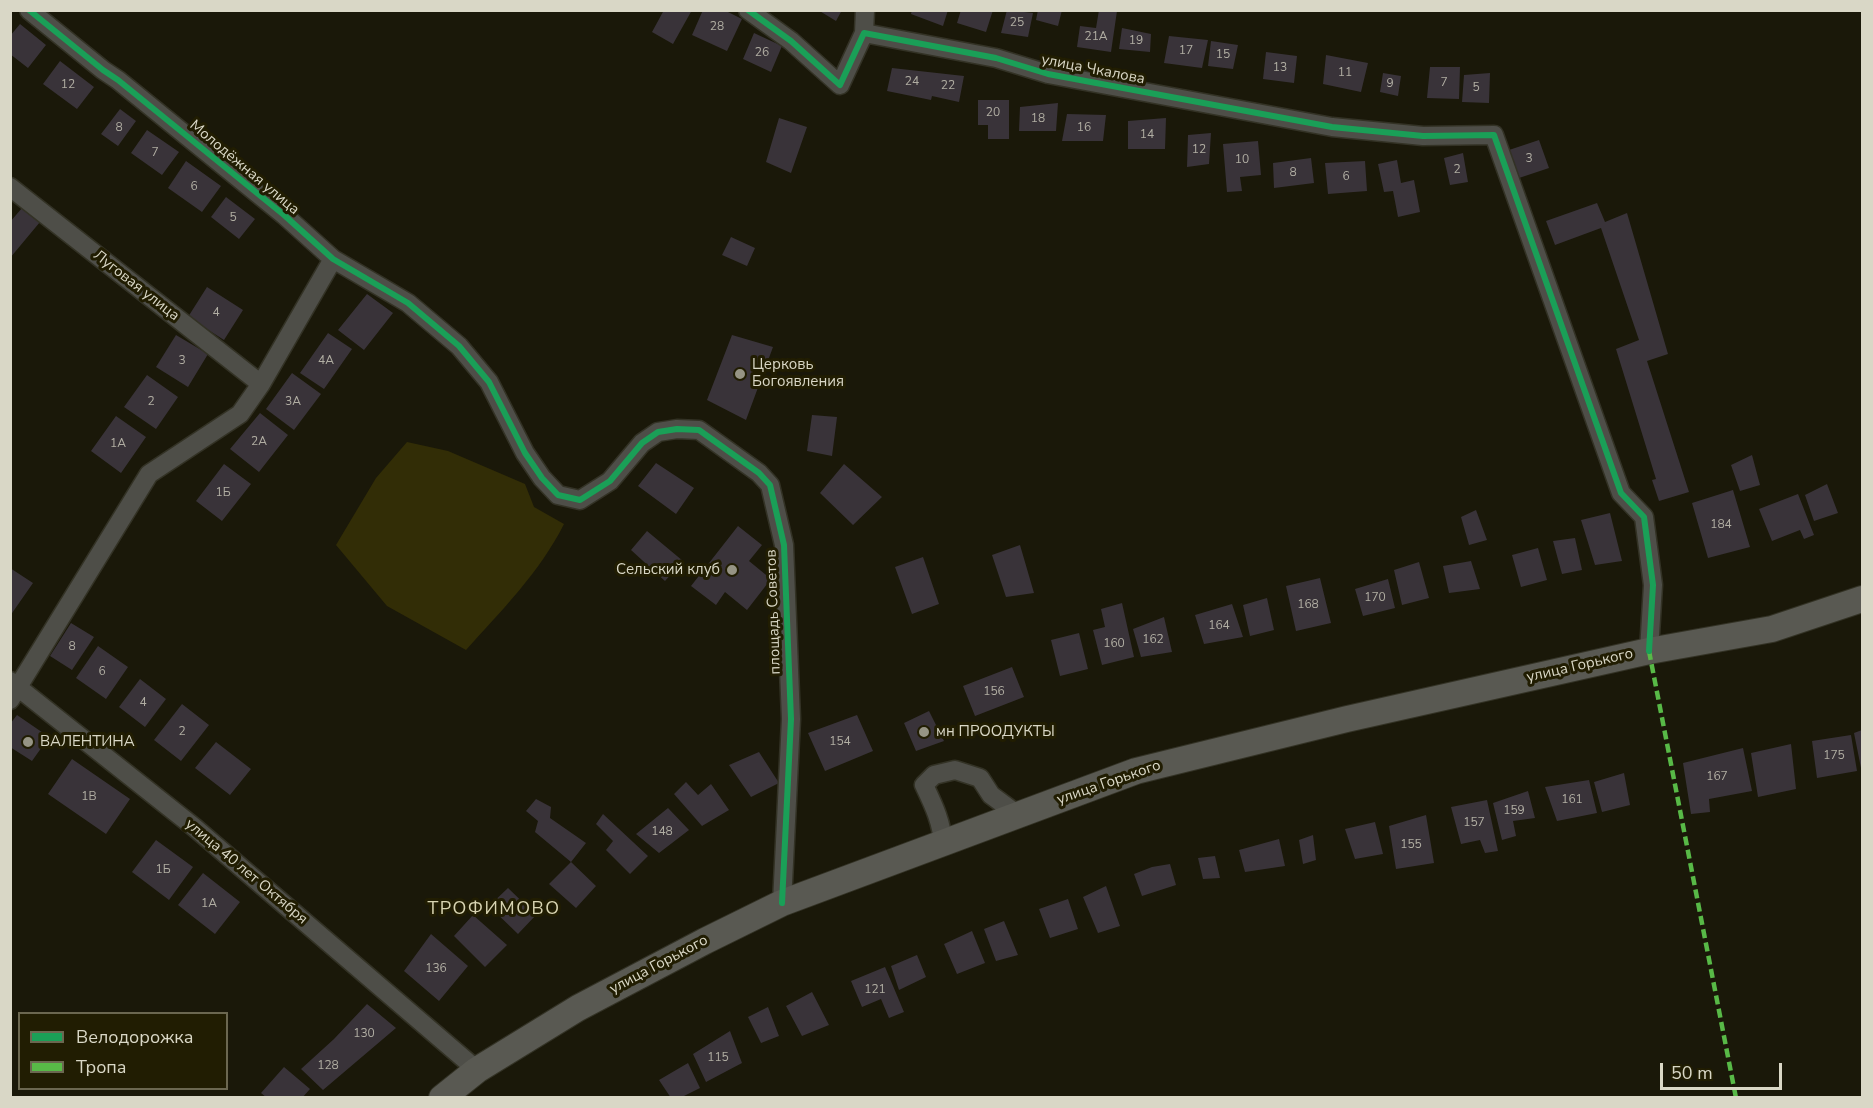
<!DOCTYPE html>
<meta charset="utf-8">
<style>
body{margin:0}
#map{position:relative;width:1873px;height:1108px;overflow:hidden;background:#1a1809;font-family:"Nunito Sans",sans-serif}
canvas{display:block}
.frame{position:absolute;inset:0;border:12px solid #d9d7c6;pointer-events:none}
.legend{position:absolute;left:18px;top:1012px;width:210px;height:78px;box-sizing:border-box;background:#211d02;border:2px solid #6b6750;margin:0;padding:8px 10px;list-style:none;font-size:18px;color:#d9d7c6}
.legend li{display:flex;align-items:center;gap:12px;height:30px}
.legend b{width:30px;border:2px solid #6b6750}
.scale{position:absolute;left:1660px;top:1063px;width:122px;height:27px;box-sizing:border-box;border:3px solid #d9d7c6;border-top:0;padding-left:8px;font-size:18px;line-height:21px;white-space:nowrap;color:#d9d7c6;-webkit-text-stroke:4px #211d02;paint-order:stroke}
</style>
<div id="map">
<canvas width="1873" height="1108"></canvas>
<div class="frame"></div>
<ul class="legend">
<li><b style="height:8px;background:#1a9f57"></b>Велодорожка</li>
<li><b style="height:8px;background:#58b947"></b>Тропа</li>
</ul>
<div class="scale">50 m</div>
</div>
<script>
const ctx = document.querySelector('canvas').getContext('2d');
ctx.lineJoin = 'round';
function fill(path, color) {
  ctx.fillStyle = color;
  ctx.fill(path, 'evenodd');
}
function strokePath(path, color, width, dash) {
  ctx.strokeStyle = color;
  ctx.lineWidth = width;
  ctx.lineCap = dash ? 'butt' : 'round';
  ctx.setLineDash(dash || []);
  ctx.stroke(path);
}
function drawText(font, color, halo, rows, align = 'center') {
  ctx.font = font + ' "Nunito Sans",sans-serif';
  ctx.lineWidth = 6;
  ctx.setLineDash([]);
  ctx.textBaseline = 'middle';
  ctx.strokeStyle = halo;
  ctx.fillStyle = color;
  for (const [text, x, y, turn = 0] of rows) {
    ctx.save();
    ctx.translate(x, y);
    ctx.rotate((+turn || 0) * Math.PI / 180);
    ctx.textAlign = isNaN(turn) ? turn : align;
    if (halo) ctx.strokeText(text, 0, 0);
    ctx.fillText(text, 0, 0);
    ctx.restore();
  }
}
const green = new Path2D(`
 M407,442L448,451L525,484L534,507L564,524C540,572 501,611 466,650L387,606L336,545L376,478Z`);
const building = new Path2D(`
 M664,10H692L673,44L652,32Z
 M703,10H724L742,19L727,51L692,35Z
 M818,10H842L836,21Z
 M912,10H948L943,26L911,14Z
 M961,10H993L986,32L957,23Z
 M1007,10L1033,13L1028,37L1001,33Z
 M1038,10H1062L1058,26L1036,20Z
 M1099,10L1117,11L1111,52L1077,47L1080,26L1096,28Z
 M20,24L46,45L28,68L10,54V36Z
 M1122,28L1151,34L1150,52L1119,49Z
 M754,33L782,46L771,72L743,59Z
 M1169,36L1208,40L1202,68L1164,63Z
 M1211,41L1238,45L1233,69L1208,66Z
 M1266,52L1297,56L1294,83L1263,79Z
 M1326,55L1368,63L1361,92L1323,84Z
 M60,61L94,87L77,109L43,84Z
 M1430,67H1460L1459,99L1427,98Z
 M892,68L964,76L959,102L932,96L931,100L887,91Z
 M1383,73L1401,76L1398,96L1380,92Z
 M1490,73L1489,103L1462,102L1464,75Z
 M978,100H1009V139H988V125H978Z
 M1058,103L1056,131H1019L1020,107Z
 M120,109L136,121L118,146L101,134Z
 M1067,114L1106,115L1103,141H1062Z
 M779,118L807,127L791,173L766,162Z
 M1166,118L1165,149H1128V121Z
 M147,130L179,152L162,175L131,153Z
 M1211,133L1209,164L1187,167L1188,135Z
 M1539,140L1549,168L1519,178L1509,150Z
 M1258,141L1261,175L1240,177L1242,191L1227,192L1223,144Z
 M1463,153L1468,182L1450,185L1444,158Z
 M1311,158L1314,183L1274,188L1273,163Z
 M1397,160L1401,183L1414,180L1420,212L1398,217L1393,191L1384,192L1378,164Z
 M186,161L221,186L202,212L168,188Z
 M1365,161L1367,191L1328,194L1325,163Z
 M226,197L255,219L239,239L211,217Z
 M1597,203L1605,222L1627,213L1668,354L1647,361L1689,492L1659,501L1652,480L1656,479L1616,349L1639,340L1601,228L1555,245L1546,221Z
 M22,208L40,222L10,258V222Z
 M731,237L755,248L747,266L722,255Z
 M207,287L243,310L224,340L188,317Z
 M367,294L393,313L364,350L338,330Z
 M328,333L352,349L324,389L300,373Z
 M176,335L208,354L188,387L156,367Z
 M732,335L773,347L746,420L707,400Z
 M292,373L321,394L294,430L266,409Z
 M147,375L178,397L156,429L124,407Z
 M260,413L288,435L259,472L230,449Z
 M812,415L837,417L832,456L807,451Z
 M116,416L146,437L121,473L91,451Z
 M1752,455L1760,485L1740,491L1731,465Z
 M656,463L694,488L676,514L638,486Z
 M224,464L251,484L222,521L196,501Z
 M844,464L882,497L853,525L820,493Z
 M1827,484L1838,513L1814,521L1805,495Z
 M1733,490L1750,547L1708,558L1692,503Z
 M1798,494L1814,535L1804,539L1800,530L1772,541L1759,509Z
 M1476,510L1487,540L1469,545L1461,517Z
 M1610,513L1622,561L1595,565L1581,520Z
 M738,526L762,545L749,561L771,579L747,610L725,592L716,605L691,586Z
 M647,531L683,561L665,581L631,550Z
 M1575,538L1582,570L1562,574L1553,541Z
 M1020,545L1034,593L1006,597L992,555Z
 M1538,548L1547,580L1521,587L1512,555Z
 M923,557L939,604L912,614L895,567Z
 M1471,561L1480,589L1449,593L1443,566Z
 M1419,562L1429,598L1402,605L1394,570Z
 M10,568L33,583L10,616Z
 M1320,578L1331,623L1296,631L1286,586Z
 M1388,579L1395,608L1363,616L1355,589Z
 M1267,598L1274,630L1250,636L1243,605Z
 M1122,603L1134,657L1102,665L1093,630L1105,627L1101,609Z
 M1232,604L1243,637L1204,644L1195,615Z
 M1164,617L1172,652L1141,657L1133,629Z
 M71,623L94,637L72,670L50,656Z
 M1079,633L1088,669L1060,676L1051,640Z
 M98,646L128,667L106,699L76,678Z
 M1012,667L1024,697L975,716L963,686Z
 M140,679L166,699L145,727L119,707Z
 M182,704L209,725L181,761L154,740Z
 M929,711L944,741L916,751L904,723Z
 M17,715L49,737L32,761L10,747V724Z
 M857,715L873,751L825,771L808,733Z
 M1862,730V768H1861L1854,733Z
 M1851,735L1857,771L1817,778L1812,741Z
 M216,742L251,769L230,795L195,768Z
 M1791,744L1796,789L1758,797L1751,753Z
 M1743,748L1752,791L1709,799L1710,812L1691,814L1683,763Z
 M759,752L779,783L751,797L729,765Z
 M72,759L130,799L106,834L48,794Z
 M1624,773L1630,805L1602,812L1594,782Z
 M1589,780L1597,813L1557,821L1545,787Z
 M686,782L698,795L711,784L729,810L702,826L674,794Z
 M1528,791L1535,818L1513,821L1516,836L1502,840L1493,803Z
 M536,799L551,807L550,818L586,843L571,862L535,832L538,821L526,811Z
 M1487,800L1498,851L1485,853L1480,840L1461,844L1451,807Z
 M668,808L689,830L659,853L636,834Z
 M603,814L648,856L630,874L606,850L613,841L596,824Z
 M1426,815L1434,863L1396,869L1389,826Z
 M1375,822L1383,854L1355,859L1345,829Z
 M1313,835L1316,860L1303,864L1299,840Z
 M1279,839L1285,866L1245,872L1239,850Z
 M156,840L193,867L169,900L132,872Z
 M1215,856L1220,878L1203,879L1198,858Z
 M571,862L596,886L576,908L549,884Z
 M1170,864L1176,885L1142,896L1134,874L1152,867Z
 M203,873L240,902L215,934L178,905Z
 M1106,886L1120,926L1098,933L1083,897Z
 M508,888L536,915L518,934L489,906Z
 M1068,899L1078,929L1050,938L1039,909Z
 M473,915L507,945L485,967L454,936Z
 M1004,921L1018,955L996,961L984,929Z
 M972,931L985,963L957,974L944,944Z
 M431,934L468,966L439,1001L404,971Z
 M917,955L926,977L899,990L891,966Z
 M885,967L904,1012L889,1018L881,999L862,1007L851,981Z
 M812,992L829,1025L802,1036L786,1006Z
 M367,1004L396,1028L323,1090L301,1069L334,1039Z
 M768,1007L779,1036L761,1043L748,1017Z
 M730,1031L742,1063L706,1082L693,1054Z
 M688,1063L700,1088L680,1098H671L659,1080Z
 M284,1067L310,1089L302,1098H267L261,1093Z`);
const minor = new Path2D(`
 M29,10L103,70L118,80L284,215L333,259L408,303L459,346L489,382L525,453L542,478L558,495L580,500L610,481L642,443L658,432L677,429L699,430L759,473L770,485L784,545L791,719L782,903
 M748,10L791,41L840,85L864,33L996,58L1048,74L1332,127L1423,136L1494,135L1621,493L1644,517L1653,585L1649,651
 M864,33L865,10
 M10,187L261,384
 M10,681L194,827L477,1070
 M10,700L149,474L240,414L261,384L333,259
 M943,844C942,822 933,804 924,785L934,775L955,770L980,778L991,795L1018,815`);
const secondary = new Path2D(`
 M442,1098L477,1070L578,1008L705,941L782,903L1136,771L1347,719L1649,651L1772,629L1862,599`);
const quiet = new Path2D(`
 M1649,651L1736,1098`);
const cycleway = new Path2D(`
 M29,10L103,70L118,80L284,215L333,259L408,303L459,346L489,382L525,453L542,478L558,495L580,500L610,481L642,443L658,432L677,429L699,430L759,473L770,485L784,545L791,719L782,903
 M748,10L791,41L840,85L864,33L996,58L1048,74L1332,127L1423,136L1494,135L1621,493L1644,517L1653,585L1649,651`);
const markers = [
 [740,374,6,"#969484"],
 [732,570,6,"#969484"],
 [924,732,6,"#969484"],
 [28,742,6,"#969484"]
];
const numberNames = [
 ["25",1017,23],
 ["28",717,27],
 ["21А",1096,37],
 ["19",1136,41],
 ["17",1186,51],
 ["26",762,53],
 ["15",1223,55],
 ["13",1280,68],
 ["11",1345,73],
 ["24",912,82],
 ["7",1444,83],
 ["9",1390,84],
 ["12",68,85],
 ["22",948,86],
 ["5",1476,88],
 ["20",993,113],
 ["18",1038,119],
 ["8",119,128],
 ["16",1084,128],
 ["14",1147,135],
 ["12",1199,150],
 ["7",155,153],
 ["3",1529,159],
 ["10",1242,160],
 ["2",1457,170],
 ["8",1293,173],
 ["6",1346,177],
 ["6",194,187],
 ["5",233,218],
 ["4",216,313],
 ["3",182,361],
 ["4А",326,361],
 ["2",151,402],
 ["3А",293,402],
 ["2А",259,442],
 ["1А",118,444],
 ["1Б",223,493],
 ["184",1721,525],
 ["170",1375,598],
 ["168",1308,605],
 ["164",1219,626],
 ["162",1153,640],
 ["160",1114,644],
 ["8",72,647],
 ["6",102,672],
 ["156",994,692],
 ["4",143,703],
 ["2",182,732],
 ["154",840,742],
 ["175",1834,756],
 ["167",1717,777],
 ["1В",89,797],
 ["161",1572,800],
 ["159",1514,811],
 ["157",1474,823],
 ["148",662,832],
 ["155",1411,845],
 ["1Б",163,870],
 ["1А",209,904],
 ["136",436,969],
 ["121",875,990],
 ["130",364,1034],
 ["115",718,1058],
 ["128",328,1066]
];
const streetNames = [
 ["улица Чкалова",1093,70,11],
 ["Молодёжная улица",244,168,40],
 ["Луговая улица",136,286,38],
 ["площадь Советов",774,612,-92],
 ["улица Горького",1580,666,-13],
 ["улица Горького",1109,783,-19],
 ["улица 40 лет Октября",246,872,40],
 ["улица Горького",659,965,-28]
];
const poiNames = [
 ["Церковь",752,365],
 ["Богоявления",752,382],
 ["Сельский клуб",720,570,"right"],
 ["мн ПРООДУКТЫ",936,732],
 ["ВАЛЕНТИНА",40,742]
];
const quarterNames = [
 ["ТРОФИМОВО",494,910]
];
fill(green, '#322d06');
fill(building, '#393339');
strokePath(minor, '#333225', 21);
strokePath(secondary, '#333225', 28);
strokePath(minor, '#4e4e48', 18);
strokePath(secondary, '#595952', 26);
strokePath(quiet, '#58b947', 4.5, [9, 4.5]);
strokePath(cycleway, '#1a9f57', 6);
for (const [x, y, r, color] of markers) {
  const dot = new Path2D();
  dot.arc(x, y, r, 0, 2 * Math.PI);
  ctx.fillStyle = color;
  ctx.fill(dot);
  strokePath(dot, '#211d02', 2);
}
drawText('12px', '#b1aea3', null, numberNames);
drawText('15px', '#d9d7c6', '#211d02', streetNames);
drawText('15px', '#d9d7c6', '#211d02', poiNames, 'left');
ctx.letterSpacing = '1.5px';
drawText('18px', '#d8d4b2', '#211d02', quarterNames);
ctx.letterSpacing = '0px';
</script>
